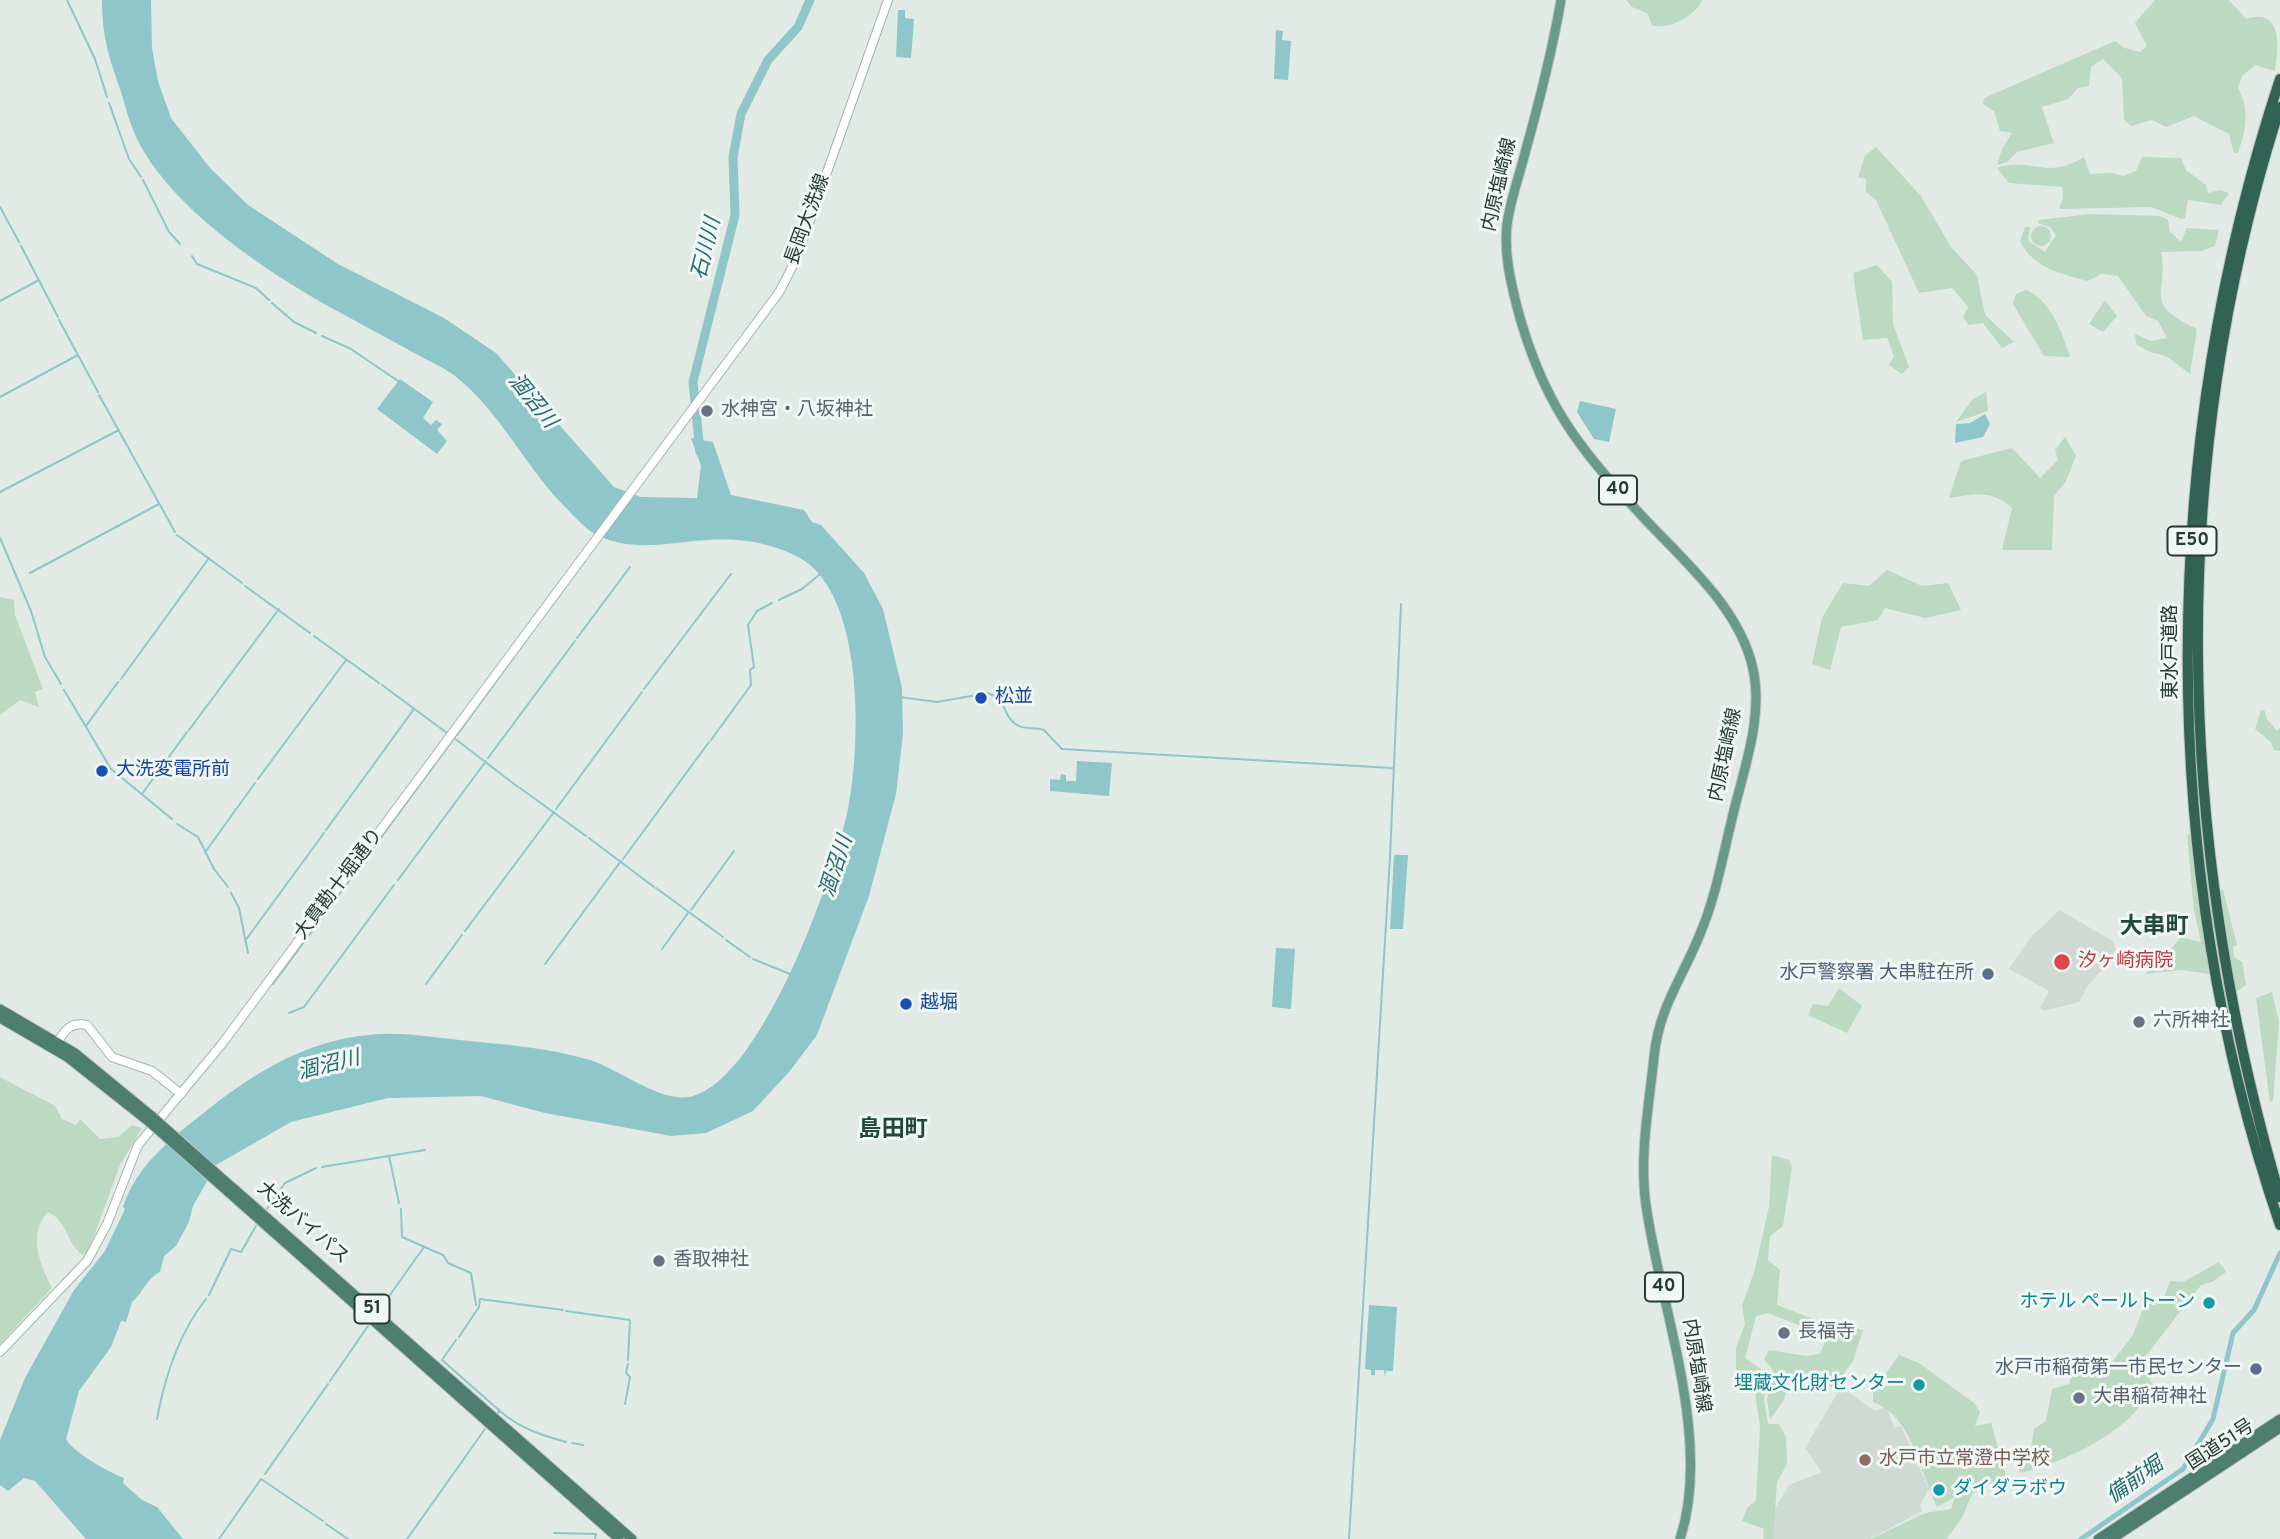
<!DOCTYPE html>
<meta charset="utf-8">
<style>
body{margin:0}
canvas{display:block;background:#e1eae5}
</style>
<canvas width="2280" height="1539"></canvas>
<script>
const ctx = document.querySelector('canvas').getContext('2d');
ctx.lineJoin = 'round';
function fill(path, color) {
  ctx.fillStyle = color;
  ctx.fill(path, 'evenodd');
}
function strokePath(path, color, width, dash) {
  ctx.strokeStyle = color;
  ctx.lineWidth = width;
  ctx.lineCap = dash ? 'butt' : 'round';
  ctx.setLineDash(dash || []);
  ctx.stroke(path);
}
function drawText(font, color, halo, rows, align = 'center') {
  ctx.font = font + ' Overpass,"Noto Sans JP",sans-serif';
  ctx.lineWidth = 6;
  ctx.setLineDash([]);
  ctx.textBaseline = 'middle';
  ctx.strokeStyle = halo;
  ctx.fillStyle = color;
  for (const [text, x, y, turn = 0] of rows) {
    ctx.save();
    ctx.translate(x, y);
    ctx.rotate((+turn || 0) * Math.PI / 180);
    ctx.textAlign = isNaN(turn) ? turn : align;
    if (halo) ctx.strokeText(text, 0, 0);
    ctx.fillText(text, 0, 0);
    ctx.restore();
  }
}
const built = new Path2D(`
 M2059,910L2113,941L2117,954L2088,985L2079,1002L2044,1011L2040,1008L2049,991L2009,969L2030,938Z
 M1841,1387L1875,1411L1886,1407L1895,1428L1901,1426L1929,1489L1920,1505L1922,1511L1870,1539H1763V1529L1789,1485L1822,1472L1805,1448Z`);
const green = new Path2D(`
 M1626,0H1702C1696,16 1667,31 1652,25L1647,13L1632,7Z
 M2155,0H2229L2246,19C2280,8 2280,41 2275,71L2255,65L2242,76L2238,88C2250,110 2246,130 2238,153H2234L2229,134L2194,116L2166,127L2152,120L2131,126L2124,119L2122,78L2103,59L2091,67L2089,86L2078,88L2068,99L2042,107L2054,143L2017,152L2007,162L1997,165L2002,149L2012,133L2000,131L1994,111L1983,104L1984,98L2115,41L2125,48L2140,52L2147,46L2135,23Z
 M1876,147L1921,196L1951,247L1977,275L1985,315L2014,342L2002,348L1983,323L1969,325L1963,317L1968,307L1952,288L1919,293L1876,200L1866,192V179L1858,177L1865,156Z
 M2084,157L2090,174L2112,173L2123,176L2136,171L2142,157L2181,158L2186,170L2206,185L2208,193L2220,190L2229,193L2221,205L2188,200L2185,218L2181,219L2151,207L2059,209L2063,198L2062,187L2009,183L1997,168C2032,156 2044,181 2084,157Z
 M2090,214L2160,216L2168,220L2170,232L2181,242L2187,228L2219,230L2215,246L2202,251L2161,252C2169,296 2141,302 2197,329L2190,374L2166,356L2150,352L2136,344L2135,334L2151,341L2167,338L2158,321L2146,316L2118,276L2101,274L2088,281C2061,274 2033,268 2020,241L2025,227H2030L2028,241L2045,252L2056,235L2050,227L2038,223L2039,220Z
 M2031 236a10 10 0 1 1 20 0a10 10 0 1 1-20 0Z
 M1877,265L1892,282L1893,324L1909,367L1902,374L1889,365L1894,356L1887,338L1863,340L1853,273Z
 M2026,290C2050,299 2063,334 2070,357L2044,356L2013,304L2016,294Z
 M2105,300L2117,316L2103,332L2089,324Z
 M1986,392L1988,411L1956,422L1972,400Z
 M2065,437L2076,456L2066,481L2054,496L2052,550H2002L2012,508C1991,489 1975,494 1949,498L1961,461L2012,448L2040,478L2058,460L2055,450Z
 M1887,570L1922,586L1948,583L1961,610L1925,618L1885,608L1878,620L1841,627L1830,670L1812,664L1822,618L1843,583L1869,586Z
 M0,597L14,600L15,615L43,689L35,692L39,707L20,700L0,715Z
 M2261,710L2265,711L2267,719L2277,731L2280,728V751L2274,750L2271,742L2255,729Z
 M2190,834L2209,974L2182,970L2145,974L2167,954L2181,937L2201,942L2194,910L2187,835Z
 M2220,890H2223L2237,945L2233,947L2234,957L2242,962L2246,985L2236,992Z
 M1839,988L1862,1006L1847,1033L1808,1015L1813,1004L1828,1006Z
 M2272,992L2279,1022L2273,1101L2270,1102L2256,998Z
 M0,1077L55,1106L62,1119L76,1125L80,1119L100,1139L118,1137L132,1125L142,1128L120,1165L88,1253L81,1254C67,1242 66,1220 48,1212C27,1234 40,1264 52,1288L0,1344Z
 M1772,1155L1789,1160L1792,1167L1783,1226L1770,1236L1768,1260L1780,1270L1777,1305L1826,1324L1824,1335L1768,1313L1756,1316L1745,1358L1769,1375L1764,1401L1768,1424H1779L1786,1437L1787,1464L1777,1482L1773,1539H1764L1765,1529L1742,1521L1747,1508L1756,1500L1760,1427L1754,1385L1736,1370V1348L1745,1324L1742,1306L1755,1269L1769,1207Z
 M2219,1262L2226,1272L2212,1282L2201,1285L2141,1362L2153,1385C2146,1395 2140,1408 2131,1416C2104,1443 2057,1464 2020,1473L2016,1464L2031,1449L2034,1429L2046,1421L2052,1389L2069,1384L2074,1364L2085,1354L2112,1362L2133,1335L2143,1309L2150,1301L2163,1300L2170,1281L2183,1282Z
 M1836,1324L1863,1330L1853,1361L1834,1387L1788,1383L1784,1400L1770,1419L1767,1399L1773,1370L1764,1360L1769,1350L1806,1356L1820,1354L1827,1337L1831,1338Z
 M1899,1355L1919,1363L1974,1403L1980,1412L1975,1426L1991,1423L2006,1475L1972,1494L1962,1518L1946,1539H1871L1925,1513L1951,1509L1955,1497L1937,1507C1920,1472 1913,1417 1873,1402V1391Z`);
const water = new Path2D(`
 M102,0H151L152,48L158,81L171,118L210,168L248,205L338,264L444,318L496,353L614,487L641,497L697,498L701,466L691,438L713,442L731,495L804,510L812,522L821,525L864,573L883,609L902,688L903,734L896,794L869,896L817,1035L789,1072L753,1111L706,1133L672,1136L545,1113L481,1096L388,1098L291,1122L216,1165L193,1206L189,1222L176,1246L164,1256L160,1272C148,1277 141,1295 132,1302L126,1322L121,1321L111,1347L79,1391L66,1439C74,1453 108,1472 124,1478L123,1483L142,1500L157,1507L183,1539H86L35,1481L24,1478L8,1491L0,1485V1440L25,1378L74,1290L105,1251L125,1209L123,1207C136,1167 169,1140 201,1115C249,1076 305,1040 369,1035C402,1031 436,1038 469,1041C509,1045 550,1048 590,1060C619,1069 663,1105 693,1096C763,1076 834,876 848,809C861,746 865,595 800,558C782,548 756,541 738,540C690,535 640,558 595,534C585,528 578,520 570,512C527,471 502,413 455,376C443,367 429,361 416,354C387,338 357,322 328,306C263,269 171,208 137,139C129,123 125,103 119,86C108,54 102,35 102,0Z
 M898,10H905V18L914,19L911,58L896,57Z
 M1276,30L1283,31L1282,40L1291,41L1288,80L1274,79Z
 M400,379L433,402L423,418L431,425L436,420L442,424L437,430L447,441L437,454L377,409Z
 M1580,401L1616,409L1609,442L1594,439L1577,412Z
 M1985,414L1990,424L1983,437L1955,443L1956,424L1970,423Z
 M1077,761L1112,763L1109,796L1050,791V779L1060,780L1061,774L1066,775V781H1076Z
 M1394,855H1408L1403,929H1390Z
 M1276,948L1295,949L1291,1009L1272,1007Z
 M1369,1305L1397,1307L1393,1371H1386L1385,1377L1384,1370H1375V1375H1371V1370L1365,1369Z`);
const stream = new Path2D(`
 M67,0L95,59L107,97
 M109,103L129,159L141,177
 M143,180L169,232L180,244
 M0,207L19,242
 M21,246L58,317
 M192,256L197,264L256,288L269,300
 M0,301L39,280
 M272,303L294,322L316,333
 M59,320L98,392
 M322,336L351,349L398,381
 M99,395L175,532
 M0,397L78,355
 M0,492L119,430
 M177,535L242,583
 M0,538L31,611L45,657L61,684
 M30,573L159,504
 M245,586L310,633
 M779,600L802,589L819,575
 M546,613L585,561
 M314,636L379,683
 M577,638L630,567
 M121,679L209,558
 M382,685L447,733
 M644,689L731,574
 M64,690L111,769L172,819
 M900,697L937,702L988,693C1009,702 1002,716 1017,725C1025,730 1034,727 1044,730L1062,749L1392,768
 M86,726L118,682
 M189,730L279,609
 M457,735L528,638
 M454,738L518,787
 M711,740L751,685L750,670L754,667L748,625L757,611L772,603
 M488,758L575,641
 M258,779L346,660
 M520,788L586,836
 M142,794L187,732
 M556,809L642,692
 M177,824L198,837L214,869L228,887
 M326,830L414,709
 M589,838L654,887
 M206,851L255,783
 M366,858L455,737
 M623,859L709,742
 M398,880L486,761
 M656,888L723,937
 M231,893L239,908L248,953
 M691,910L734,851
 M465,931L554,812
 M726,940L750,957
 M245,941L324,833
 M662,949L688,913
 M753,959L790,974
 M545,964L621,861
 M273,984L363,862
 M426,984L462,935
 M289,1013L304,1007L394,885
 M389,1156L399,1203
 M322,1167L425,1150
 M267,1209L285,1183L316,1168
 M401,1209L402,1237L443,1255L448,1263L471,1273L476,1305
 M209,1295L231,1249L241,1252L256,1226
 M382,1306L424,1247
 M566,1311L630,1320L628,1360
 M459,1337L479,1307L480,1299L563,1310
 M456,1340L442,1360L500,1411
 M330,1381L368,1326
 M625,1404L630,1377L626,1373L628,1364
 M498,1413L500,1411C519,1428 541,1435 566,1442
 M157,1419C165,1375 179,1333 206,1299
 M572,1443L583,1445
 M265,1474L328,1384
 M326,1524L348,1539
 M554,1533L596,1534L595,1539
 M219,1539L261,1479L323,1521
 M407,1539L485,1429
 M1349,1539L1390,857L1401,604`);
const canal = new Path2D(`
 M2081,1539L2183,1469L2213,1419L2233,1333L2254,1310L2280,1253`);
const river = new Path2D(`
 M700,452L693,382L735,215L733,157L741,114L768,60L798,27L810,0`);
const secondary = new Path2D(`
 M55,1046C64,1032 69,1021 87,1025L112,1057L152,1071L181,1094
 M0,1352L87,1261L107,1224L138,1145L222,1044L780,291L797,257L888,0`);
const primary = new Path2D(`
 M1561,0C1552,52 1539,103 1525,153C1519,177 1510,201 1507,225C1504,253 1510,279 1517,307C1542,401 1577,447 1642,516C1683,560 1740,608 1753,669C1764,720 1742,773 1731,823C1722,860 1715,899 1700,934C1682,979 1659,1007 1654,1057C1649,1105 1639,1157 1646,1205C1660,1307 1713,1439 1680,1539`);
const trunk = new Path2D(`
 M0,1009L75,1053L153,1117
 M0,1018L67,1057L149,1122
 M232,1187L632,1539
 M228,1192L619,1539
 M2098,1539L2280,1419
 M2112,1539L2280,1428`);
const motorway = new Path2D(`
 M2280,79C2159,446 2155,859 2280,1225
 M2280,107C2166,464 2175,839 2280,1197`);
const trunkBridge = new Path2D(`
 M153,1117L232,1187
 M149,1122L228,1192`);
const markers = [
 [707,411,7,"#6b7280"],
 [981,698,7,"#1a4fb4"],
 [102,771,7,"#1a4fb4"],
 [2062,962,9,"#e0444e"],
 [1988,974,7,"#5c6f8a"],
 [906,1004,7,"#1a4fb4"],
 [2139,1022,7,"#6b7280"],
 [659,1261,7,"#6b7280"],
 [2209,1303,7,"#0f9aa8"],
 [1784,1333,7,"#6b7280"],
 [2256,1369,7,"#5c6f8a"],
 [1919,1385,7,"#0f9aa8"],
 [2079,1398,7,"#6b7280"],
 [1865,1460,7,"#8d6e63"],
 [1939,1490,7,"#0f9aa8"]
];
const shields = [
 [1618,490,38],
 [2192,541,49],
 [1664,1287,38],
 [372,1309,35]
];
const shieldNames = [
 ["40",1618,490],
 ["E50",2192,541],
 ["40",1664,1287],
 ["51",372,1309]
];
const streetNames = [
 ["内原塩崎線",1501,185,-77],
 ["長岡大洗線",809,220,-70],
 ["東水戸道路",2172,652,-90],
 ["内原塩崎線",1727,755,-78],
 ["大貫勘十堀通り",340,885,-53],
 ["大洗バイパス",302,1224,41],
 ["内原塩崎線",1695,1366,81],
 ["国道51号",2221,1446,-33]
];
const worshipNames = [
 ["水神宮・八坂神社",721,411],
 ["六所神社",2153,1022],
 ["香取神社",673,1261],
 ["長福寺",1798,1333],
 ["大串稲荷神社",2093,1398]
];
const transitNames = [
 ["松並",995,698],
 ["大洗変電所前",116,771],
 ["越堀",920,1004]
];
const healthNames = [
 ["汐ヶ崎病院",2078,962]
];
const serviceNames = [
 ["水戸警察署 大串駐在所",1974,974],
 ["水戸市稲荷第一市民センター",2242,1369]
];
const cultureNames = [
 ["ホテル ペールトーン",2195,1303],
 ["埋蔵文化財センター",1905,1385],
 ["ダイダラボウ",1953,1490,"left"]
];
const educationNames = [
 ["水戸市立常澄中学校",1879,1460]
];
const waterNames = [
 ["石川川",708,249,-76],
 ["涸沼川",531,402,51],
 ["涸沼川",838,867,-72],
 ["涸沼川",329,1067,-14],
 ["備前堀",2136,1482,-35]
];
const quarterNames = [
 ["大串町",2154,928],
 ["島田町",893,1131]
];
fill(built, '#d0dad4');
fill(green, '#bcd9c1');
fill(water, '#8fc6ca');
strokePath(stream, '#8fc6ca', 2);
strokePath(canal, '#8fc6ca', 5);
strokePath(river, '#8fc6ca', 9);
strokePath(secondary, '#a1b5ac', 10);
strokePath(primary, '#bdc4c1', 11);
strokePath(trunk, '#bdc4c1', 11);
strokePath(motorway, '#bdc4c1', 12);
strokePath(secondary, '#fff', 8);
strokePath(primary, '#6a9b8a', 9);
strokePath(trunk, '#4e7e6f', 9);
strokePath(motorway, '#326254', 10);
strokePath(trunkBridge, '#bdc4c1', 11, []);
strokePath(trunkBridge, '#4e7e6f', 9);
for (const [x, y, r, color] of markers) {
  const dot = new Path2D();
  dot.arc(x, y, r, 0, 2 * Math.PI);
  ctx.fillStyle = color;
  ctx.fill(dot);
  strokePath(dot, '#f1f7f4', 2.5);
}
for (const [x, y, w] of shields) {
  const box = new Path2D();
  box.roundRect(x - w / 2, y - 14.5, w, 29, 5);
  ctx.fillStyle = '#f1f7f4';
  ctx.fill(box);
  strokePath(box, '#233931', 2);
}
drawText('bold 18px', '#233931', null, shieldNames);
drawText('19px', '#233931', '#f1f7f4', streetNames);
drawText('19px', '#5b616d', '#f1f7f4', worshipNames, 'left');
drawText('19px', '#164399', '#f1f7f4', transitNames, 'left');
drawText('19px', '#be3a42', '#f1f7f4', healthNames, 'left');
drawText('19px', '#4e5e75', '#f1f7f4', serviceNames, 'right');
drawText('19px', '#0d838f', '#f1f7f4', cultureNames, 'right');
drawText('19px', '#785e54', '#f1f7f4', educationNames, 'left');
drawText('italic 21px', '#24696e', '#f1f7f4', waterNames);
drawText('bold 23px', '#22493c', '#f1f7f4', quarterNames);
</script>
